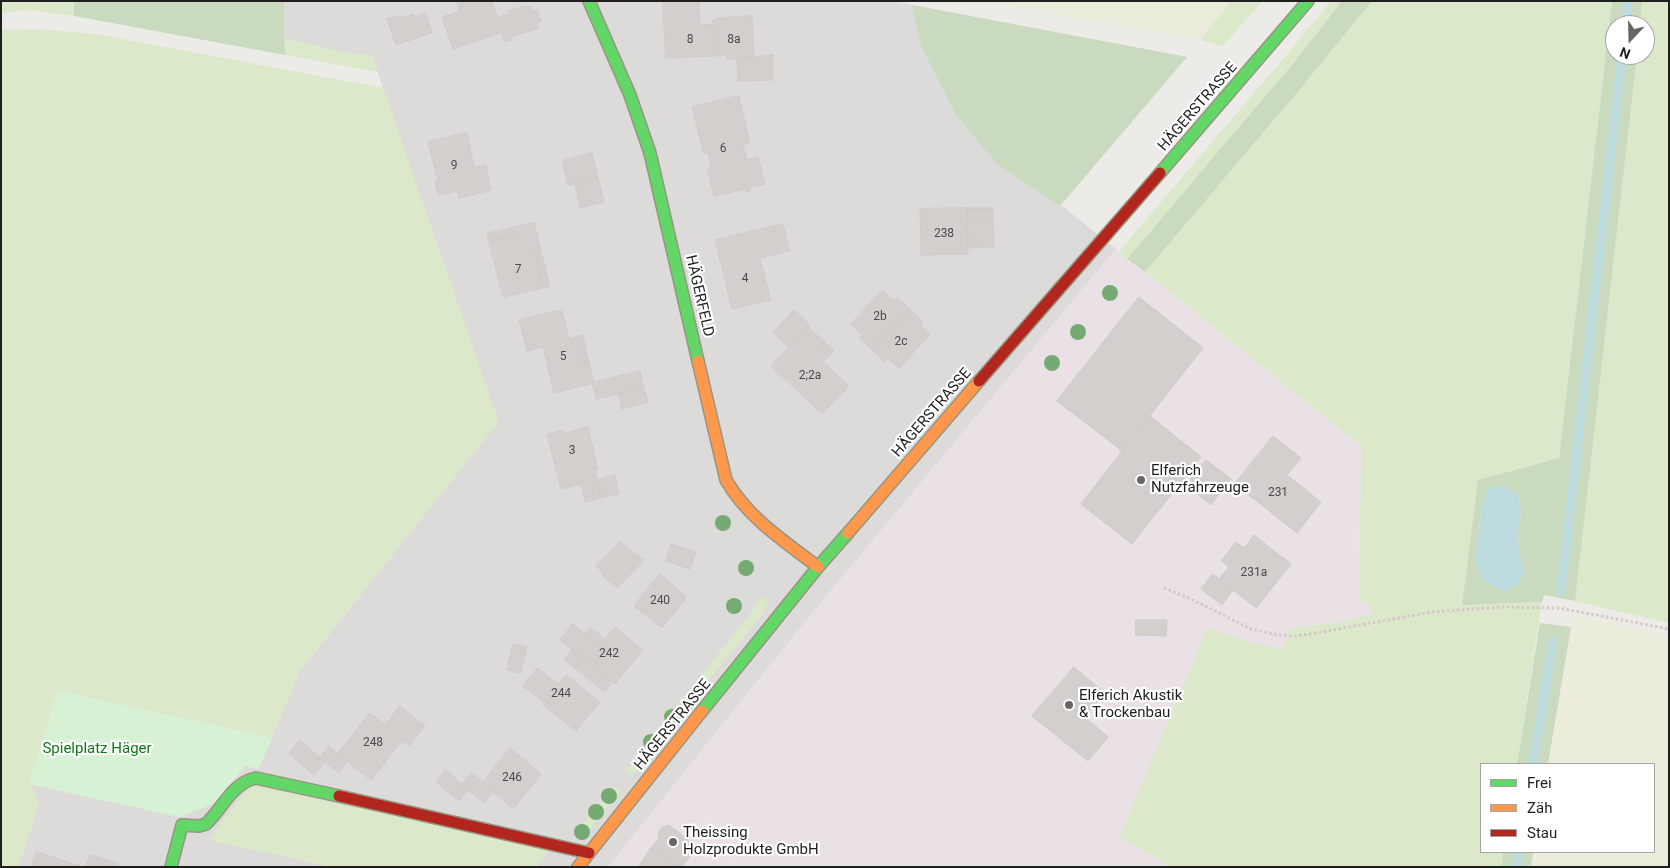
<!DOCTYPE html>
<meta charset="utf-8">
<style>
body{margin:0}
#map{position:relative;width:1670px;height:868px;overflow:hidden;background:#edebe8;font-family:Roboto,sans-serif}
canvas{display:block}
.frame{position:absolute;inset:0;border:2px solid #1f1f1f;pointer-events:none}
.legend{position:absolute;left:1480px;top:763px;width:175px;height:90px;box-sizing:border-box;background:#fff;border:1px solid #a5a5a5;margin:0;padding:6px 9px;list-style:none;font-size:15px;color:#1f1f1f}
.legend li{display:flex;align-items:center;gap:10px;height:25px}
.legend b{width:25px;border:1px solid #a5a5a5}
.north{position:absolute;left:1605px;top:15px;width:50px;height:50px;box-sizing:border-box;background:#fff;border:1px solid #a5a5a5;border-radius:50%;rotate:201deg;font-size:14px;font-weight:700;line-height:20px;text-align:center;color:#1f1f1f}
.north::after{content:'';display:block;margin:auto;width:18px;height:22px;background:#676665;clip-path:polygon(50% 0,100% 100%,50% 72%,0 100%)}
</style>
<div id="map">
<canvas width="1670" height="868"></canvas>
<div class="frame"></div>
<ul class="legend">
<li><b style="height:6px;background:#63d668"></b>Frei</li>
<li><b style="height:6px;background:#ff974d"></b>Zäh</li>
<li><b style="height:6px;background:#b3261e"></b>Stau</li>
</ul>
<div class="north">N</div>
</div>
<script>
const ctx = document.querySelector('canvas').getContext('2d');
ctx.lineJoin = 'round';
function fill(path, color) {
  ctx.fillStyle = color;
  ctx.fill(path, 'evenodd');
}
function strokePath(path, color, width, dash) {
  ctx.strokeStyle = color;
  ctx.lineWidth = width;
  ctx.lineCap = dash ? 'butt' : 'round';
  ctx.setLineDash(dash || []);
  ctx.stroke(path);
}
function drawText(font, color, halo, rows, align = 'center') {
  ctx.font = font + ' Roboto,sans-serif';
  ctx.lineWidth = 4.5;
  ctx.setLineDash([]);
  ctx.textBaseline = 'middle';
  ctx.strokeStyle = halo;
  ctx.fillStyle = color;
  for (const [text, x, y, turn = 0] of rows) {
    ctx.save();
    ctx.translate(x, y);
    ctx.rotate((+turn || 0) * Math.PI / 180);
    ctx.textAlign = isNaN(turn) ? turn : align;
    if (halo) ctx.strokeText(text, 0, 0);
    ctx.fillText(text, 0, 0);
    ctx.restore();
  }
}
const residential = new Path2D(`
 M284,1H891L1187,57L1061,205L1116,249L818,606L608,867H18L39,804L29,784L272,737L300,671L498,422L372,56L346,53L285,38Z`);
const industrial = new Path2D(`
 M1116,249L1361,446L1359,600L1372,606V614L1340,622L1289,628L1284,649L1251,643L1209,627L1119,837L1172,867H608L818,606Z`);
const farmland = new Path2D(`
 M987,1H1231L1200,40Z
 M1573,615L1669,635V867H1531L1533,852H1654V764H1548Z`);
const grass = new Path2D(`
 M1,1H74V16L29,10L1,13Z
 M1231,1H1263L1223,46L1200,40Z
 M1331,1H1342L1296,60L1127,259L1119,252L1143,223L1279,64Z
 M1372,1H1612L1559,458L1478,480L1462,605L1542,602L1517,764H1481V852H1503L1501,867H1172L1119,837L1208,627L1251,643L1284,649L1289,628L1340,622L1372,614V606L1359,600L1361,446L1145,272L1301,88Z
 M1642,1H1669V623L1575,601L1637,55H1645V25H1640Z
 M33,29L96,34L383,88L499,422L300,671L272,738L58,691L29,784L39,804L18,867H1V30Z
 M285,38L346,53L372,55L378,72L285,55Z
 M763,597H765L769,600L762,615L708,681L700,677Z
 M689,691L695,696L632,776L626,771Z
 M251,785L550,849L536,867H332L208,840Z
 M615,786L620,790L582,839L574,836Z`);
const forest = new Path2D(`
 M74,1H284L285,55L74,16Z
 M1342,1H1372L1301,88L1145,272L1127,259L1296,60Z
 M1612,1H1642L1640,25H1615V55H1637L1575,601L1544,595L1542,602L1462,605L1478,480L1559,458ZM1502,485L1519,495L1521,515L1518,533L1519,555L1525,571L1475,562L1482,505L1488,489Z
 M912,5L1187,57L1060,206L997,164L956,115L921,46Z
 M1540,623L1571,627L1548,764H1517Z
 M1503,852H1533L1531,867H1501Z`);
const park = new Path2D(`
 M58,691L272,738L259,769L245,766L214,804L179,817L29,784Z`);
const water = new Path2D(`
 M1502,485L1519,494L1521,515L1518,533L1519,555L1525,571L1518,584L1505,592L1483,581L1475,562L1482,505L1488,489Z`);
const stream = new Path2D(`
 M1625,25L1628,1
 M1561,591L1622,55
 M1533,764L1553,641
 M1516,867L1519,852`);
const building = new Path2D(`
 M457,1H492L497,18L509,13L508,11L525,6L526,8L531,6L533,11L537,10L541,22L537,23L539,28L511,37L512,40L505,42L501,33L453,49L442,17L460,11Z
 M663,1H699L700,24L714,25L715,56L666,58Z
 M426,13L432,33L396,45L387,19L401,15L403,18L413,14L414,17Z
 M752,16L754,58L727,59L726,55L715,56L714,25L712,22L716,18Z
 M773,55V80L738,81L737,59Z
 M739,96L750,143L743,144L747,160L758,157L765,184L750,187L751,190L746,192L745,189L714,196L707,169L711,168L708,153L704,154L692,107Z
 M467,133L474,167L486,165L491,190L459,198L457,191L438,195L435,182L438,181L428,142Z
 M592,153L598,178L568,185L562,161Z
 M598,178L604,202L580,208L575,184Z
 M967,208H993V221H968Z
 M967,208L968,254L921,255L920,209Z
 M968,221H993L994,247L968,248Z
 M534,223L541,251L535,253L543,288L503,297L487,234L490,233L492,241L514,236L512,228Z
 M783,224L790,251L760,258L771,300L732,309L715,240Z
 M512,228L514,236L492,241L490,233Z
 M541,251L550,286L543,288L535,253Z
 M883,290L894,301L897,297L910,309L872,350L860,338L862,335L851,324Z
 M1139,297L1203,348L1122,451L1057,401Z
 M910,309L923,322L920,325L930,335L899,368L888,359L885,362L872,350Z
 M562,310L569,339L583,335L586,350L580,351L583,364L589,362L594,383L554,393L543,347L527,351L519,320Z
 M794,310L810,325L789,347L773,333Z
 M808,327L825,342L814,353L849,386L822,414L771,366Z
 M825,342L834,351L823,362L814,353Z
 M586,350L589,362L583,364L580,351Z
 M640,371L644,388L596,399L592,383L594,382Z
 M644,388L648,402L622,409L619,394Z
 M1150,416L1201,457L1132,544L1081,504Z
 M588,427L598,469L595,470L601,498L585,502L581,484L561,489L547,434L562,430L564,433Z
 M1273,436L1301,458L1287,475L1321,502L1297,533L1235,484Z
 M1206,460L1231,479L1211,505L1186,485Z
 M615,475L619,494L601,498L597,480Z
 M1254,535L1291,564L1256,608L1219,579L1229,567L1221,561L1236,542L1244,548Z
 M620,542L644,560L617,588L603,576L604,574L596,566Z
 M671,544L696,552L690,569L666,561Z
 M660,574L687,597L662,628L634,606Z
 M1213,574L1233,590L1222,605L1201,589Z
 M1136,620H1167L1166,636L1136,635Z
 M573,624L600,646L615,627L643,650L615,684L560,640Z
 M591,628L605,639L600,646L586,634Z
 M513,644L527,647L521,673L507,670Z
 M572,650L583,658L575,668L564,660Z
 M583,658L612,683L604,692L575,668Z
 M1074,667L1105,693L1085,717L1108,737L1088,761L1032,716Z
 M538,668L558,684L566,675L600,702L576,731L542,704L544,702L523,686Z
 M400,706L425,726L409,746L402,741L371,780L337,754L370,713L385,725Z
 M300,740L325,762L314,775L289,754Z
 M329,746L347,762L339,773L320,758Z
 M510,748L541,774L513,809L483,783Z
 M446,770L468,790L459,801L436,782Z
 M472,773L494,791L484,803L462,785Z
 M669,825L697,847L682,867H676L651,848L659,838L658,833L662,827Z
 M651,848L676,867H642L640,865Z
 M37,852L83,867H32Z
 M90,855L114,862L121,867H86Z`);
const path = new Path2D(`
 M1164,588L1191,599L1251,629L1279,635L1296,636L1316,633L1431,612L1502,607L1559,608L1669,629`);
const fast = new Path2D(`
 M589,1L630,95L650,153L698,361
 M1160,173L1308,1
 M702,711L818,567L848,533
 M171,867L182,825L199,826L206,824C223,808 232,783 256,778L339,796`);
const slow = new Path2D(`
 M698,361L726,480C748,518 784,541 818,567
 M848,533L979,381
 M578,867L702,711`);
const jam = new Path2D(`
 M979,381L1160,173
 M339,796L589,853`);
const trees = [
 [1110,293],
 [1078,332],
 [1052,363],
 [723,523],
 [746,568],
 [734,606],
 [672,717],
 [651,742],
 [609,796],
 [596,812],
 [582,832]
];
const markers = [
 [1141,480,5,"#676665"],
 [1069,705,5,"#676665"],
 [673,842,5,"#676665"]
];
const numberNames = [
 ["8",690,40],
 ["8a",734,40],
 ["6",723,149],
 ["9",454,166],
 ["238",944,234],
 ["7",518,270],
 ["4",745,279],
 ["2b",880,317],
 ["2c",901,342],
 ["5",563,357],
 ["2;2a",810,376],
 ["3",572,451],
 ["231",1278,493],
 ["231a",1254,573],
 ["240",660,601],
 ["242",609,654],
 ["244",561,694],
 ["248",373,743],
 ["246",512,778]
];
const streetNames = [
 ["HÄGERSTRASSE",1198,107,-49],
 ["HÄGERFELD",699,296,77],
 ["HÄGERSTRASSE",932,413,-49],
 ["HÄGERSTRASSE",673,725,-51]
];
const poiNames = [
 ["Elferich",1151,471],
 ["Nutzfahrzeuge",1151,488],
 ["Elferich Akustik",1079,696],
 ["& Trockenbau",1079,713],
 ["Theissing",683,833],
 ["Holzprodukte GmbH",683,850]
];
const parkNames = [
 ["Spielplatz Häger",97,749]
];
fill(residential, '#dcdbd9');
fill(industrial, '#eae1e7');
fill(farmland, '#ececdc');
fill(grass, '#dbe8c9');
fill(forest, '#cadabf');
fill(park, '#d7f1d5');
fill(water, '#bddade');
strokePath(stream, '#bddade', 9);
fill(building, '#d2cfcc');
strokePath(building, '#d0ccc9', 1);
strokePath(fast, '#969681', 14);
strokePath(slow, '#969681', 14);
strokePath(jam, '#969681', 14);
strokePath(path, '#d6c8c7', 3, [2.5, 2.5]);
strokePath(fast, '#63d668', 11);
strokePath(slow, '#ff974d', 11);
strokePath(jam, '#b3261e', 11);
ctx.fillStyle = '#75ab73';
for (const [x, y] of trees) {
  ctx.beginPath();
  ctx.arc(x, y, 8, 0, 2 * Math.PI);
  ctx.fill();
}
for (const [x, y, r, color] of markers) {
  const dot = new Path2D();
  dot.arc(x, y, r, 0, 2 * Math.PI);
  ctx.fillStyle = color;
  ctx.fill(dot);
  strokePath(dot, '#fff', 2);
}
drawText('12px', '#4c4b4a', null, numberNames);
drawText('15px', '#1f1f1f', '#fff', streetNames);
drawText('15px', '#1f1f1f', '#fff', poiNames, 'left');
drawText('15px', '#127714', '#fff', parkNames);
</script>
